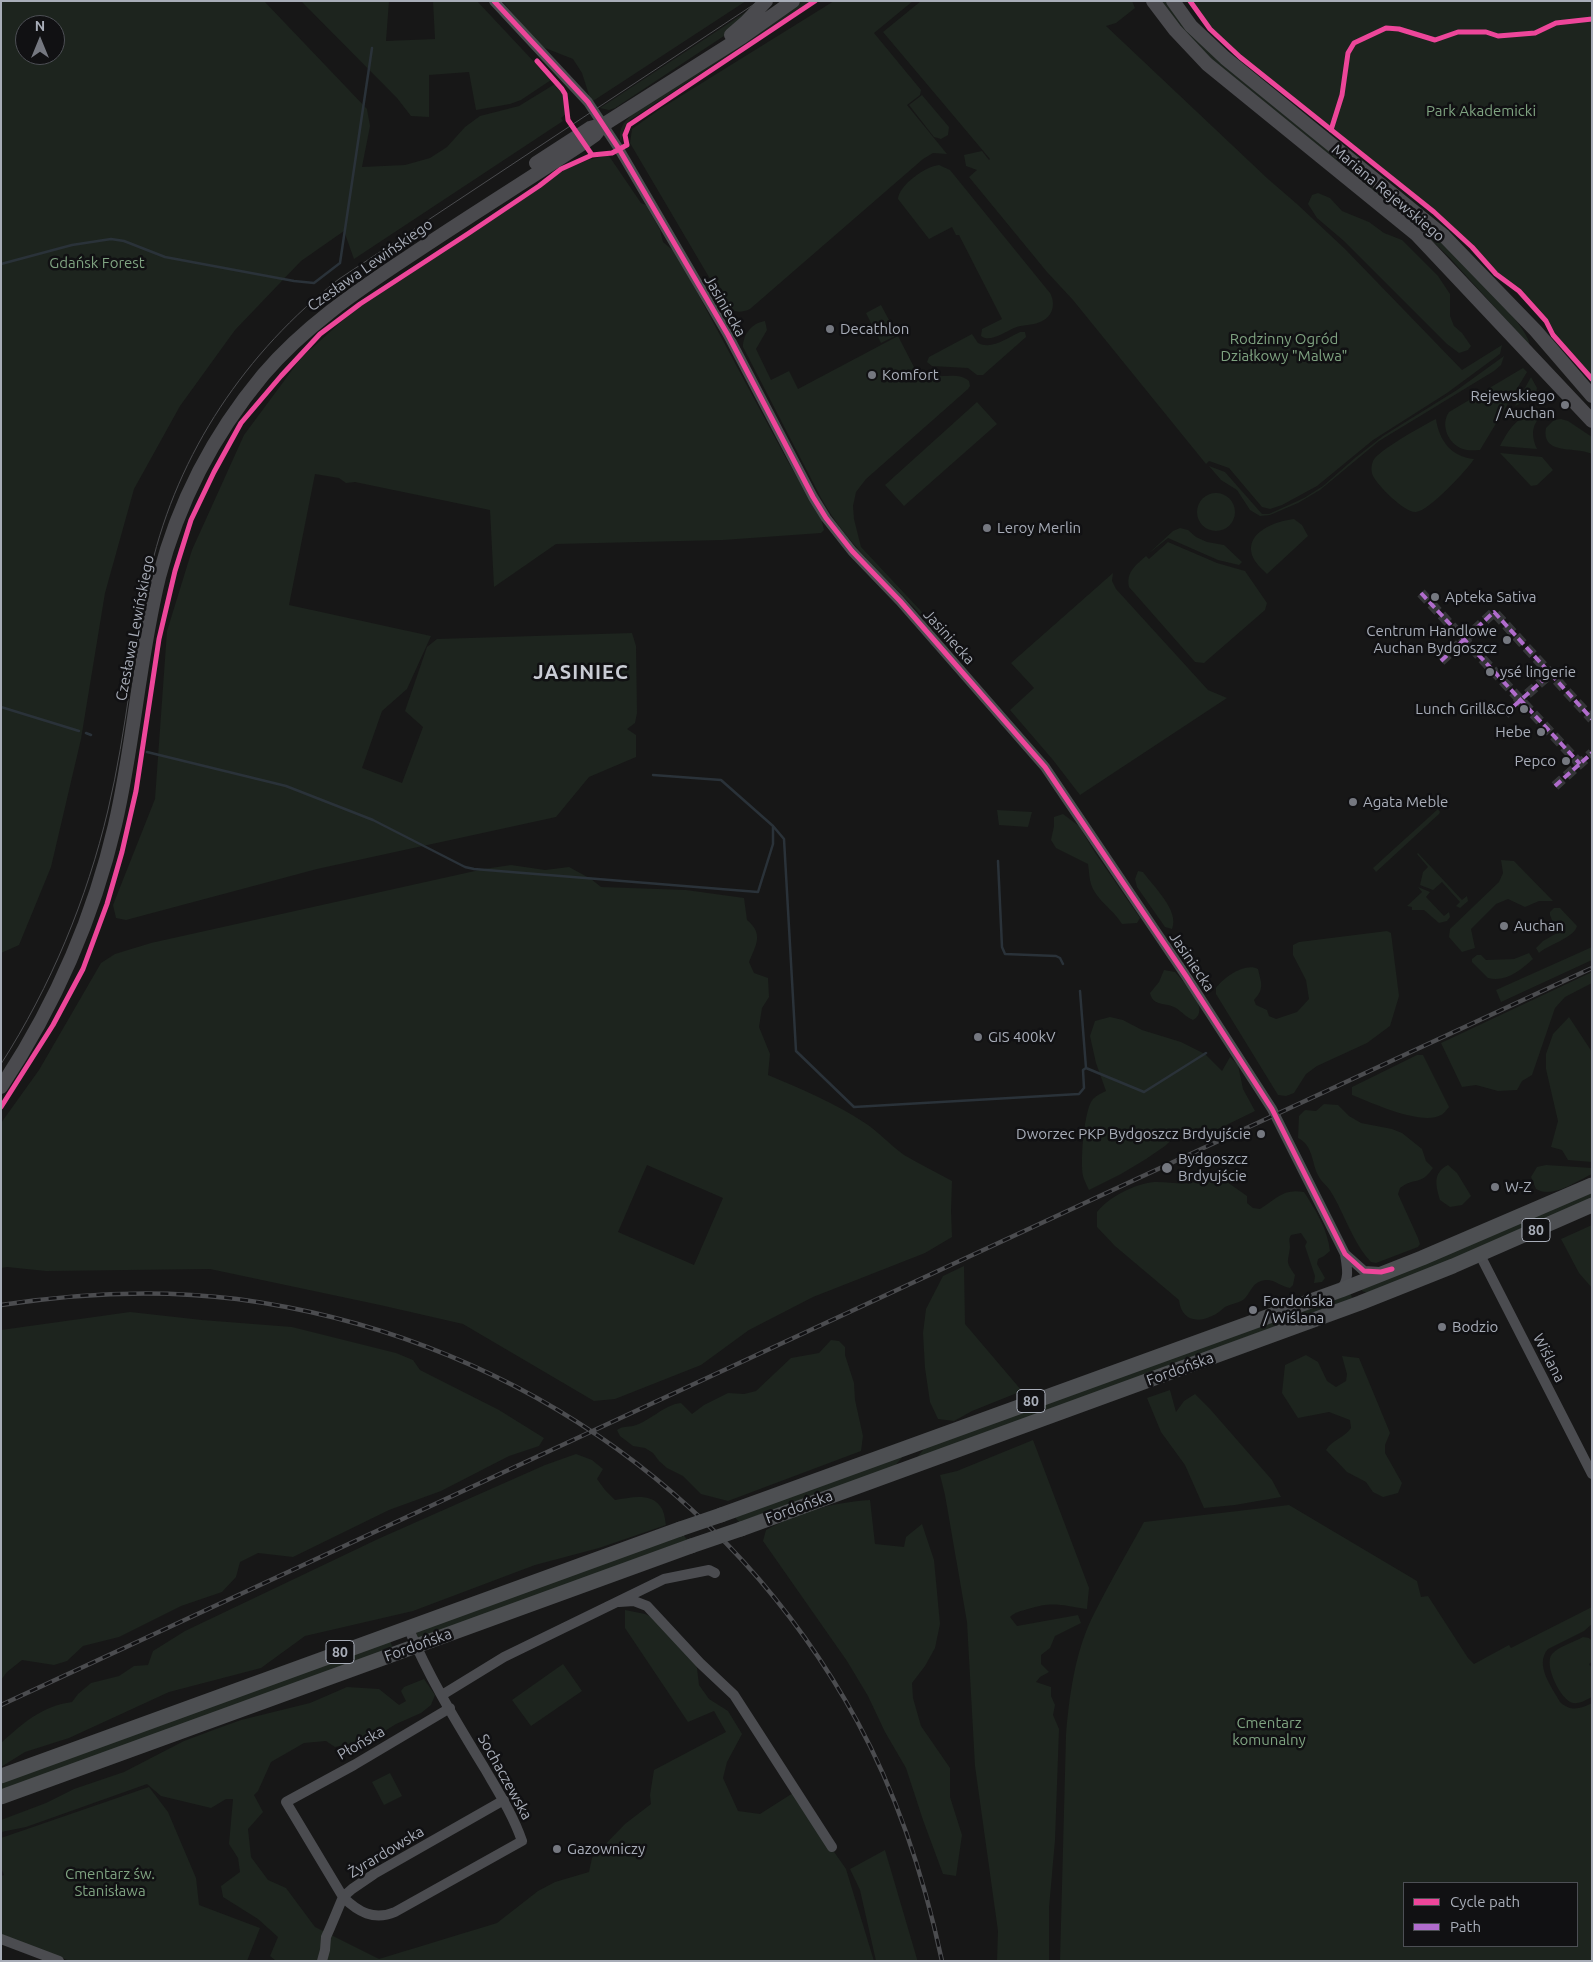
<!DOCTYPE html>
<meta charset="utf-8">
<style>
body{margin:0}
#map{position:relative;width:1593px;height:1962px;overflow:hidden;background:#171717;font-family:Ubuntu,sans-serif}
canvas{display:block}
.frame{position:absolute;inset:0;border:2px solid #a8adb8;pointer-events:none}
.legend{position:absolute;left:1403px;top:1882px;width:175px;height:65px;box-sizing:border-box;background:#111113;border:1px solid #4d4f55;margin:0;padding:6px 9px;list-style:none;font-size:15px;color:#a8adb8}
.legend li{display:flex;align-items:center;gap:10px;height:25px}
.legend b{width:25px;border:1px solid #4d4f55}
.north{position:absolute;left:15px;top:15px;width:50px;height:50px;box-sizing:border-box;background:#111113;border:1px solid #4d4f55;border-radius:50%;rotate:0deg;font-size:14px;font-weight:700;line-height:20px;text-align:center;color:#a8adb8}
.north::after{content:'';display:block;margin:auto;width:18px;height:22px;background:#757880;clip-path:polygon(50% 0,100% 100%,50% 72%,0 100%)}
</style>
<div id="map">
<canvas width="1593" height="1962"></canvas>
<div class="frame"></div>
<ul class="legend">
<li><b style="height:6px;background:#ed469a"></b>Cycle path</li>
<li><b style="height:6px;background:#b06ccc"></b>Path</li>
</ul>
<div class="north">N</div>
</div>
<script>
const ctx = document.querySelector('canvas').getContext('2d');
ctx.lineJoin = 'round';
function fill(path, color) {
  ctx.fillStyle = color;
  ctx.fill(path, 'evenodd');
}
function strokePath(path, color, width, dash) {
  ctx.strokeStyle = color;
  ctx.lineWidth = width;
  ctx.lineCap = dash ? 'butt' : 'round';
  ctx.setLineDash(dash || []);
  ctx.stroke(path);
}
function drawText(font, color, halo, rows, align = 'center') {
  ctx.font = font + ' Ubuntu,sans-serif';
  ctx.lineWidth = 5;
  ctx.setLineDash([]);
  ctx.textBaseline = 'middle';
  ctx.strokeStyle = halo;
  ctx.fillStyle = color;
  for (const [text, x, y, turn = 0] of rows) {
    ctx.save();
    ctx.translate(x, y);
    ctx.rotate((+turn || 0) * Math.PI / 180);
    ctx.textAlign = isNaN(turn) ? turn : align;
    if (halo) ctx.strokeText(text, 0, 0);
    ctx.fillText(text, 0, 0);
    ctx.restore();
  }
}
const green = new Path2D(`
 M1,1H264L367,109L370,126L362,167L405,165L430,158L447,147L465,127L480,116L519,106L555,84L563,93L566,114L561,118L563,121L354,259L344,231L301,261L235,330L180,406L134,489L105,593L81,739L51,867L19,945L1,953ZM25,25H55V55H25Z
 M301,1H389L386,41L435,39L433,1H477L551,80L521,100L510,104L476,110L469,72L429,75V117L411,116L397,98Z
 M502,1H746L593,101L589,95L582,73L573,59L540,46Z
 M802,1H811L630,120L624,129L621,143C617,130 624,121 634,113Z
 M834,1H913L874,33L921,90L920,95L907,105L947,154L933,153L923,159L750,309C741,313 734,313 726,306L630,143L632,129L660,109Z
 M921,1H1132L1135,8L1116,23L1106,26L1268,179L1297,204L1345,249L1462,370L1502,345L1500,354L1447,393L1373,440L1317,486L1282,505L1270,509L1262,507L1229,468L1209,461L1206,464L1073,300L1047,272L969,177L977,170L966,166L964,155L982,151L989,160L990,159L883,32Z
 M1159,1H1167L1432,232C1450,250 1530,325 1530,346L1449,257L1423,232L1205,56Z
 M1190,1H1592V379L1553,335L1546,321L1519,291L1496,274L1472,247L1434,212L1331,132L1240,57L1210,29Z
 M758,4L730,32L615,108L609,110L600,108Z
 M922,95L949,127L948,135L941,139L934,137L909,105Z
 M605,156H609L641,203L646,205L660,230L663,242L676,253L787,460L821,518L824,530L821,533L723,540L556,544L494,587L490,510L355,482L346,483L339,478L315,474L289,605L431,636L407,689L382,711L362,768L402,783L423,727L405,711L427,647L437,639L632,633L636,646L637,713L635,723L627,729L636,735V757L589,777L556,817L317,869L126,920L116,918L113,905L155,799L167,631L192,550L244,435L301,358L351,313L525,198L564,170L588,160Z
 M939,165L950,170L1050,293C1056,304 1053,317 1040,322C1032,326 1023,324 1014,328C1005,332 990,343 981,336L982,329L1002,319L959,235H956L952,227L929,239L898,199C899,185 926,166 939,165Z
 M1318,193L1330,198L1342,211L1369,222L1384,233L1402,240L1438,276L1450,294V316L1454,326L1462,333L1471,346L1468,350L1459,353L1447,344L1344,241L1317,218L1308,204L1312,195Z
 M881,305L897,335L881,343L866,313Z
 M765,321L767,330L756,349L771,380L789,371L798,389L898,336L915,369L918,368C930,385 955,368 969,381L970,386L968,389L866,479L856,492L853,506L854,519L861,547L935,626L932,627C895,585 848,547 821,498L743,347C743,334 752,323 765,321Z
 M1020,332H1025L1026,337L983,375H977L968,368L932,366L927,362L929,357L972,334L978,343C992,350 1007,338 1020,332Z
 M1504,356L1501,365L1494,371L1379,441L1320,490L1298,503L1270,515L1260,516L1250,510L1237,490L1221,480L1209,466L1225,472L1262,514H1269L1304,498L1323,486L1355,458L1383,436L1457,390Z
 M1523,368L1527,372L1480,450C1475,450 1468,451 1463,449C1448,444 1440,425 1449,412Z
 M1531,377L1537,388L1535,400L1524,402L1515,406Z
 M977,402L997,424L904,506L885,485Z
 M1540,409L1547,411C1532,422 1530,433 1537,449L1500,446C1509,429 1518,414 1538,414Z
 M1436,419C1439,440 1451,457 1474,459C1467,470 1429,511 1416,512C1405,513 1378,486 1373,476C1371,472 1371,466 1373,461C1377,451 1424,425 1436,419Z
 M1561,419L1568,421L1592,437V454C1576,446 1541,456 1546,428L1554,420Z
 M1500,453L1542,457L1553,470L1537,485L1531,486Z
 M1197 512a19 19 0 1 1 38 0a19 19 0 1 1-38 0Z
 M1294,519L1302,525L1308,536L1267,574C1262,569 1255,563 1252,555C1245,532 1276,521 1294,519Z
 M1180,528L1188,530L1196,537L1207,542L1224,545L1242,562L1239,565L1218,560L1168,538L1148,554L1173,531Z
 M1168,542L1217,563L1245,571L1267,603L1265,610L1204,663L1195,662L1129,587C1126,572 1135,566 1146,556L1149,559Z
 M1113,573L1112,581L1116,589L1208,690L1227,698L1080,795L1053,760L1010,710L1034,688L1011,663Z
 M1438,809L1440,812L1439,814L1376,872L1373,868Z
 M997,810L1032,812L1028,827L999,825Z
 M1063,814L1079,826L1094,851L1140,918L1137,923L1122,924C1114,910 1096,900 1091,884C1089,878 1089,870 1088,864L1056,848L1051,840L1054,826V817Z
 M1418,853L1462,900L1467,896L1468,901L1460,908L1456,906L1460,902L1442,882L1433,890L1420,885L1423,872L1428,867L1417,854Z
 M1501,860L1514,861L1553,901H1539L1525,907L1508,899L1496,904L1471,929L1475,948L1462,952L1449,937L1450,929L1499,882L1503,873Z
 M511,865L545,870L569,867L591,879L601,887L686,890L744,898L747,920C764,934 756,945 749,962L754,973L768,978L769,997L762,1008L759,1027L770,1054L768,1075C801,1089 835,1103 865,1123C879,1132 890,1145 904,1155C919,1164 936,1172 952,1181L951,1211L952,1237L925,1253L813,1297L749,1330L701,1365L615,1399L594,1401L463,1324L380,1305L210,1269L46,1271L7,1267L1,1268V1123L39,1070L101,963L115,954L151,943L484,869ZM647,1165L723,1198L694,1265L618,1232Z
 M1138,871L1143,872C1153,886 1180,911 1172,929L1165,927L1137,887L1135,879Z
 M1418,887L1430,892L1426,897L1444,916L1449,912L1450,917L1447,921L1439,923L1424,910H1412V907L1407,906L1422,892Z
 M1554,908H1560L1577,926C1574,938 1549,944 1539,953L1536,948L1543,941L1557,933L1550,915V912Z
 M1387,931L1391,933L1399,996L1390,1026L1367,1043L1317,1066L1306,1074L1294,1093L1286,1096L1278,1095L1216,994V988C1223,978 1245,962 1258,969C1261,983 1265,988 1254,1000L1256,1005L1267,1010L1269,1016L1276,1019L1297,1012L1309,999L1306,980L1293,955V945L1299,942Z
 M1592,947V960L1501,1002L1496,990Z
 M1529,953L1533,959C1521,970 1505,983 1488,978L1472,962V959L1477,955H1481L1486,960L1514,959Z
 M1164,970L1175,972C1184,983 1212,1010 1193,1020C1186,1017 1182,1012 1176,1008C1166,1002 1153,1007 1150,993L1159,982Z
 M1592,972V983L1565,997L1555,1008L1532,1075L1522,1081L1517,1090L1498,1091L1476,1085L1462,1087L1441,1043Z
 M1110,1017L1123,1020L1142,1030L1181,1042L1205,1054L1222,1071L1230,1057L1238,1065L1243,1089L1255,1111L1210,1133L1204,1127L1180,1132L1165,1146L1146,1159L1121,1174L1089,1190C1087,1186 1084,1180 1083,1176C1080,1162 1084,1109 1093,1099C1097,1095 1102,1093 1106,1091L1096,1063L1090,1036L1095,1021Z
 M1569,1017L1592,1052V1162L1568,1160L1562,1150L1551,1147L1558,1121L1546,1069V1054L1553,1034Z
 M1417,1055H1423L1449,1107C1447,1109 1444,1114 1441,1115C1422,1126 1372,1103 1352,1095V1087Z
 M1324,1104L1338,1105L1349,1116L1361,1123L1392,1129L1402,1133L1422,1149L1426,1161L1433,1168C1421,1186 1414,1177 1400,1188L1398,1194L1418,1238L1420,1244L1418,1247L1376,1263L1371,1262C1353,1243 1345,1215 1331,1192C1328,1186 1322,1183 1319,1177C1311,1163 1314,1146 1298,1138L1299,1116L1305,1110L1316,1111Z
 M1448,1165L1457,1173L1471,1196L1462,1205L1450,1207L1440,1200C1436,1186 1432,1173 1448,1165Z
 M1546,1165L1592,1168V1174C1577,1181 1552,1199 1536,1189L1531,1177L1537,1167Z
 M1210,1174L1217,1175L1247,1196V1203L1253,1208L1260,1209C1276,1199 1283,1188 1304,1192C1315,1209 1328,1230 1330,1251L1324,1256L1318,1259L1317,1264L1325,1278L1322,1282L1314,1283L1315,1276L1305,1246L1307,1242L1301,1233L1291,1235C1288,1240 1290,1242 1290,1247C1288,1264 1285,1260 1295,1275L1293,1285L1290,1288C1280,1287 1273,1277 1261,1281C1251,1284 1250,1295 1243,1300C1238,1303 1231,1304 1225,1307C1221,1310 1217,1314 1212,1316C1196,1324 1181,1319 1179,1300L1115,1246L1097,1227V1212C1109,1197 1134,1184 1154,1182C1173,1181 1195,1189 1210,1174Z
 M1592,1190V1199L1497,1241L1368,1293L1362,1291L1363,1287Z
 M1592,1225V1288L1579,1273L1561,1239Z
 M964,1266L965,1324L1022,1391L972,1411L954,1421L938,1419L930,1402L925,1368L923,1333L926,1309L943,1276Z
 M1351,1294L1352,1298L915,1460L927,1445Z
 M130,1312L202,1320L292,1327L396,1353L413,1360L420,1370L499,1410L544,1438L539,1446L509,1456L441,1491L389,1510L293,1557L258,1553L240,1562L236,1577L222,1592L181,1606L119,1637L83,1646L67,1661L54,1665L22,1660L7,1672L1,1680V1330Z
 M831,1340L839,1341L845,1347V1355L854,1383L855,1400L863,1436L861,1451L728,1501L701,1494L683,1476L667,1468L659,1461L653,1453L645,1448L633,1446L620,1436L617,1430C623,1426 627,1427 633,1426C651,1421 663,1405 681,1403L692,1414L704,1405L728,1393L744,1394L756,1391L791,1358L819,1353Z
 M1306,1355L1318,1362L1327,1381L1336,1387L1346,1381L1347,1374L1342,1356L1359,1358L1390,1433L1385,1445V1453L1402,1483L1398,1493L1383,1497L1373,1492L1366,1482L1347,1472L1326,1450C1332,1440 1344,1438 1351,1428L1350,1420L1329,1412L1298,1418L1282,1393L1285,1365Z
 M1170,1390L1176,1412L1184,1401L1195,1394L1210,1409L1272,1480L1281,1497L1235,1505L1204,1508L1185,1465L1161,1432L1147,1398Z
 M1033,1440L1089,1588L1087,1609C1062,1605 1052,1601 1028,1609C1021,1611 1015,1612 1010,1617L1017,1626L1078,1615L1081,1623L1055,1636L1050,1648L1041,1655V1664L1049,1672L1040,1677L1036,1682L1051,1687V1696L1055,1705L1053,1715L1059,1729L1055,1840L1049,1908V1961H997L998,1931L975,1766L967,1622L945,1495L940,1475L957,1471Z
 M576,1454L592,1460L603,1469L597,1479L605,1490L615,1500C629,1498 650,1492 660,1506C664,1510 665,1519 666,1525L599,1548L535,1565L413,1611L305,1636L261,1668L169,1692L69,1738L25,1752L1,1767V1743C23,1723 42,1706 72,1702L78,1694L91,1683L119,1676L134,1666L148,1665L153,1651L185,1631L378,1539L545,1465Z
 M905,1454L893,1468L739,1522L734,1516Z
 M870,1500L875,1544L904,1547L906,1537L922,1524L934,1560L940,1624L935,1648L925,1666L912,1683L913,1698L921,1726L950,1768V1797L962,1835L956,1876L943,1874L923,1820L906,1768L885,1732L868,1696L847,1661L763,1541L766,1530C801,1511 831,1503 870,1500Z
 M1289,1505L1417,1581L1421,1597L1428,1596L1468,1658L1474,1664L1509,1645L1511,1648L1592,1607V1624L1584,1631L1548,1649C1534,1665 1552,1687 1560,1702C1571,1712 1580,1709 1592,1703V1961H1060L1066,1735C1069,1697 1075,1654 1091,1620C1107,1587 1126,1555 1144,1522ZM1577,1883V1946H1404V1883Z
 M682,1533L688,1541L417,1639L416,1634L418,1631Z
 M625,1610L645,1614L660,1621L689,1654L697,1668L699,1685L709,1699L728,1711L742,1734L727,1762L723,1778L738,1811L760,1814L793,1793L846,1869L874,1961H276L270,1956L278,1937L258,1919L223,1897L221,1886L240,1872L238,1858L229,1844L233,1799H226L211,1808L161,1796L147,1784L26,1827L1,1832V1820L46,1803L74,1789L124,1772L184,1741L216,1729L241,1720L310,1703L347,1687L379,1689L399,1705L406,1701L401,1691L404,1687L424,1679L435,1695L431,1705L421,1713L396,1724L372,1739L335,1747L326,1741L304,1743L271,1762L258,1791L254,1795L263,1812L248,1829L251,1857L268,1880L286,1888L315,1927L379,1959L497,1923L538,1891L555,1882L589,1872L592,1858L625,1824L651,1804L650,1795L654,1770L726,1732L714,1711L688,1722L625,1628Z
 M1583,1637L1589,1638L1592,1641V1662L1589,1664L1592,1668V1697C1586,1700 1580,1704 1573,1703C1561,1701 1543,1664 1552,1654C1558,1647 1574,1642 1583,1637Z
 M390,1640L393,1649L1,1791V1780Z
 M563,1664L582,1691L531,1726L512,1700Z
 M390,1773L402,1796L384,1805L372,1782Z
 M149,1787L168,1812L196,1878L199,1905L260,1928L247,1961H70L1,1935V1876L4,1875L1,1868V1838Z
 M885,1850L917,1959V1961H876L860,1890L850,1869Z`);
const stream = new Path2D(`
 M1,264L72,245L111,239L124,241L165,257L294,281L314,283L340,263L372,48
 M1,707L79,731
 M86,733L91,735
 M147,752L286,786L373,820L465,867L474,869L758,892L773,844V827
 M653,775L721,780L773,826L784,839L796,1051L854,1107L1079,1094L1084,1088L1083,1070L1086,1068L1144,1092L1206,1053
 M998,861L1002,947L1005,954L1056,956L1060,958L1063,964
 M1080,991L1086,1068`);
const streetTunnel = new Path2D(`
 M1421,593L1580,764
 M1441,661L1494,612L1592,719
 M1505,714L1550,674
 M1555,786L1592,753`);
const street = new Path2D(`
 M494,1L588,102L619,149L728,335L813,497L826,518L852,551L900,601L1045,767L1186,976L1272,1109L1345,1254L1364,1271L1380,1272
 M1480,1255L1592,1474
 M1341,1290C1350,1278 1347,1268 1345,1254
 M619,1602L634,1601L647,1606L700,1663L734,1695L832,1847
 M408,1627C428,1676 457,1723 485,1769C499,1793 513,1815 522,1841L395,1912C374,1921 358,1912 343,1897L286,1802L354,1765L450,1708
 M442,1695L504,1657L664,1579L709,1570L715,1573
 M1,1939L59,1961
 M322,1961L325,1950L326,1937L330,1928L343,1897L352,1889L374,1874L504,1800`);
const secondary = new Path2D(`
 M1153,1L1175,30L1207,64L1416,234L1592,421
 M1173,1L1191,26L1225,58L1444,236L1536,331L1592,396
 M731,35L746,22L766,1
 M536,163L590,128L601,125
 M1,1087C54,1007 93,919 115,825C134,743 139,658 159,577C178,503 214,434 263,375C304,327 355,292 408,257C466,218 526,181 585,142L595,135L603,125L742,37L793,1`);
const primary = new Path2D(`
 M721,1515L1341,1290L1422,1258L1592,1185
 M741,1529L1360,1303L1453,1266L1592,1205
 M1,1776L680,1529
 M1,1797L691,1546`);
const tram = new Path2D(`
 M1,1064C51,986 87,899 108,810C127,730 133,647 151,568C178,452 246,352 339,279L759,1`);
const rail = new Path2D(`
 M1,1305C79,1293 158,1289 237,1299C500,1334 729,1487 857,1721C898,1796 924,1877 942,1961
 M1,1705L1592,968`);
const primaryBridge = new Path2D(`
 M680,1529L721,1515
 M691,1546L741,1529`);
const quiet = new Path2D(`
 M1421,593L1580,764
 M1441,661L1494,612L1592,719
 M1505,714L1550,674
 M1555,786L1592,753`);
const cycleway = new Path2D(`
 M494,1L588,102L619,149L728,335L813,497L826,518L852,551L900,601L1045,767L1186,976L1272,1109L1345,1254L1364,1271L1381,1272L1392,1269
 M1190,1L1210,29L1240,57L1434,212L1472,247L1496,274L1519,291L1546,321L1553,335L1592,379
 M537,61L562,89L565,94L568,120L592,155
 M1331,130L1342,95L1348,53L1354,43L1386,28L1399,29L1435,40L1458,32H1486L1498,36L1535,33L1556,23L1592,19
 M1,1107L53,1025L83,969L107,904L122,852L136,791L159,639L175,571L191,520L214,472L241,423L281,376L320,334L360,304L469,233L539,186L561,169L592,155L612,153L627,145L625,135L629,125L815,1`);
const markers = [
 [830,329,5,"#757880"],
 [872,375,5,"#757880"],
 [1565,405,5,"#757880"],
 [987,528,5,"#757880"],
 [1435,597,5,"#757880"],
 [1507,640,5,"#757880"],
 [1490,672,5,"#757880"],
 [1524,709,5,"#757880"],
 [1541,732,5,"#757880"],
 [1566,761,5,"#757880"],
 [1353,802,5,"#757880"],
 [1504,926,5,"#757880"],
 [978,1037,5,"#757880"],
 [1261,1134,5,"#757880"],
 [1167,1168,6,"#757880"],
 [1495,1187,5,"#757880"],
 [1253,1310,5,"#757880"],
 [1442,1327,5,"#757880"],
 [557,1849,5,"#757880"]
];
const shields = [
 [1536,1230,28],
 [1031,1401,28],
 [340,1652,28]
];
const shieldNames = [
 ["80",1536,1230],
 ["80",1031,1401],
 ["80",340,1652]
];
const parkNames = [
 ["Park Akademicki",1481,111],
 ["Gdańsk Forest",97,263],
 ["Rodzinny Ogród",1284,339],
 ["Działkowy \"Malwa\"",1284,356],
 ["Cmentarz",1269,1723],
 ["komunalny",1269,1740],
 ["Cmentarz św.",110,1874],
 ["Stanisława",110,1891]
];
const streetNames = [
 ["Mariana Rejewskiego",1388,193,40],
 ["Czesława Lewińskiego",370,265,-35],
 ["Jasiniecka",725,306,60],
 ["Czesława Lewińskiego",135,628,-79],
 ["Jasiniecka",949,637,48],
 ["Jasiniecka",1192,962,56],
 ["Wiślana",1549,1358,63],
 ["Fordońska",1180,1369,-20],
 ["Fordońska",799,1507,-20],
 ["Fordońska",418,1645,-20],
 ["Płońska",361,1743,-30],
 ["Sochaczewska",505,1777,61],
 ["Żyrardowska",386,1852,-31]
];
const poiNames = [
 ["Decathlon",840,329],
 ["Komfort",882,375],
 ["Rejewskiego",1555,396,"right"],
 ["/ Auchan",1555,413,"right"],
 ["Leroy Merlin",997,528],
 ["Apteka Sativa",1445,597],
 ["Centrum Handlowe",1497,631,"right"],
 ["Auchan Bydgoszcz",1497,648,"right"],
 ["ysé lingerie",1500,672],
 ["Lunch Grill&Co",1514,709,"right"],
 ["Hebe",1531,732,"right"],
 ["Pepco",1556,761,"right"],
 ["Agata Meble",1363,802],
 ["Auchan",1514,926],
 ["GIS 400kV",988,1037],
 ["Dworzec PKP Bydgoszcz Brdyujście",1251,1134,"right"],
 ["Bydgoszcz",1178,1159],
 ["Brdyujście",1178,1176],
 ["W-Z",1505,1187],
 ["Fordońska",1263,1301],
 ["/ Wiślana",1263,1318],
 ["Bodzio",1452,1327],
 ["Gazowniczy",567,1849]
];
const districtNames = [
 ["JASINIEC",581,672]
];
fill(green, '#1d241e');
strokePath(stream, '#2a3239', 2.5);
strokePath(streetTunnel, '#343537', 10, [10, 5]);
strokePath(street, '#4b4c50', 10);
strokePath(secondary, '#4a4a4e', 14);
strokePath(primary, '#4d4f52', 15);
strokePath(tram, '#4b4c4f', 1);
strokePath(rail, '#4b4c4f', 4.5);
strokePath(rail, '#111113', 2.5, [8]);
strokePath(primaryBridge, '#4d4f52', 15);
strokePath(quiet, '#b06ccc', 4, [8, 4]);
strokePath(cycleway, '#ed469a', 5);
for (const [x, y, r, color] of markers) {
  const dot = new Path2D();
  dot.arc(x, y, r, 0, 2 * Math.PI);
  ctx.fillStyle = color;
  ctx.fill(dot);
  strokePath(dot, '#111113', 2);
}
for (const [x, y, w] of shields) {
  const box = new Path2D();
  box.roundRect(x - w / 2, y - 11.5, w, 23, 4);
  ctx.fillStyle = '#111113';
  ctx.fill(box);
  strokePath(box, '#a8adb8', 1);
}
drawText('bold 14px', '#a8adb8', null, shieldNames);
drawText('15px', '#7fa381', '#111113', parkNames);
drawText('15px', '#a8adb8', '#111113', streetNames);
drawText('15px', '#a8adb8', '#111113', poiNames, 'left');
ctx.letterSpacing = '1px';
drawText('bold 20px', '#c9ccd4', '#111113', districtNames);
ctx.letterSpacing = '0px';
</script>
